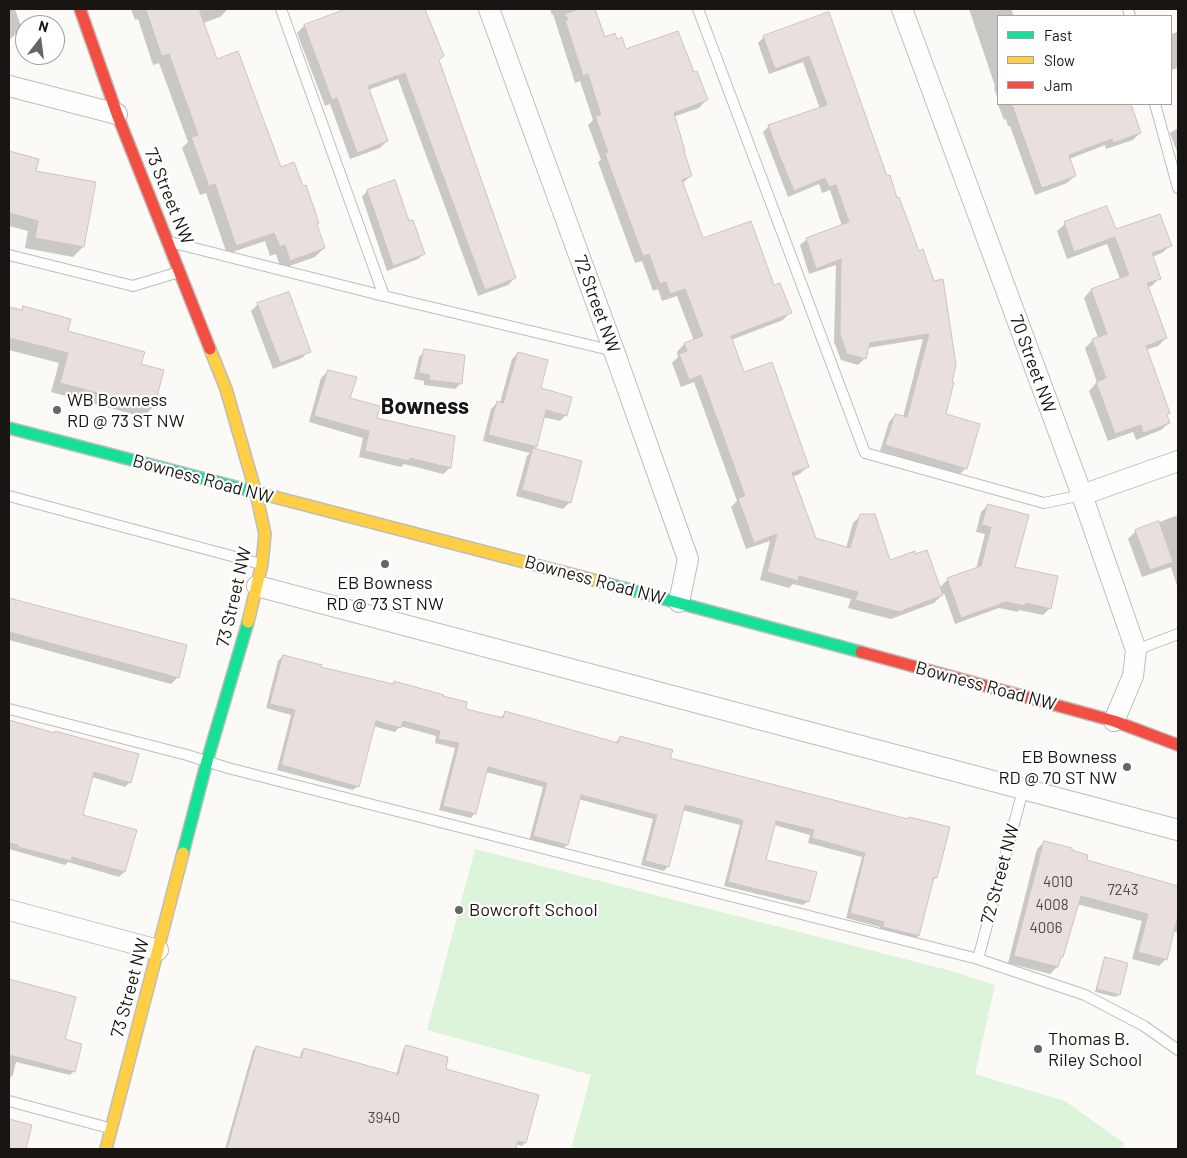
<!DOCTYPE html>
<style>
body{margin:0}
#map{position:relative;width:1187px;height:1158px;overflow:hidden;background:#fcfaf7;font-family:Barlow,sans-serif}
canvas{display:block}
.frame{position:absolute;inset:0;border:10px solid #181512;pointer-events:none}
.legend{position:absolute;left:997px;top:15px;width:175px;height:90px;box-sizing:border-box;background:#fff;border:1px solid #a3a1a0;margin:0;padding:6px 9px;list-style:none;font-size:15px;color:#181512}
.legend li{display:flex;align-items:center;gap:10px;height:25px}
.legend b{width:25px;border:1px solid #a3a1a0}
.north{position:absolute;left:15px;top:15px;width:50px;height:50px;box-sizing:border-box;background:#fff;border:1px solid #a3a1a0;border-radius:50%;rotate:15deg;font-size:14px;font-weight:700;line-height:20px;text-align:center;color:#181512}
.north::after{content:'';display:block;margin:auto;width:18px;height:22px;background:#686562;clip-path:polygon(50% 0,100% 100%,50% 72%,0 100%)}
</style>
<div id="map">
<canvas width="1187" height="1158"></canvas>
<div class="frame"></div>
<ul class="legend">
<li><b style="height:6px;background:#16e098"></b>Fast</li>
<li><b style="height:6px;background:#ffcf43"></b>Slow</li>
<li><b style="height:6px;background:#f24e42"></b>Jam</li>
</ul>
<div class="north">N</div>
</div>
<script>
const ctx = document.querySelector('canvas').getContext('2d');
ctx.lineJoin = 'round';
function fill(path, color) {
  ctx.fillStyle = color;
  ctx.fill(path, 'evenodd');
}
function strokePath(path, color, width, dash) {
  ctx.strokeStyle = color;
  ctx.lineWidth = width;
  ctx.lineCap = dash ? 'butt' : 'round';
  ctx.setLineDash(dash || []);
  ctx.stroke(path);
}
function drawText(font, color, halo, rows, align = 'center') {
  ctx.font = font + ' Barlow,sans-serif';
  ctx.lineWidth = 4.5;
  ctx.setLineDash([]);
  ctx.textBaseline = 'middle';
  ctx.strokeStyle = halo;
  ctx.fillStyle = color;
  for (const [text, x, y, turn = 0] of rows) {
    ctx.save();
    ctx.translate(x, y);
    ctx.rotate((+turn || 0) * Math.PI / 180);
    ctx.textAlign = isNaN(turn) ? turn : align;
    if (halo) ctx.strokeText(text, 0, 0);
    ctx.fillText(text, 0, 0);
    ctx.restore();
  }
}
const green = new Path2D(`
 M475,849L948,970L995,985L975,1074L1065,1101L1124,1143L1123,1149H571L591,1075L427,1030Z`);
const shadow = new Path2D(`
 M9,9H15L22,29L9,40Z
 M131,9H228L220,17L203,23L216,61L316,225L324,248L315,257L281,269L276,254L270,256L265,241L227,254L206,193L200,195L182,148L188,142L159,63L153,65L138,19L135,20Z
 M350,9H424L442,56L437,61L515,278L508,285L478,296L398,79L368,90L387,141L380,148L350,159L330,104L325,106L297,33L304,26Z
 M550,9H594L604,39L616,40L625,51L693,73L706,100L699,108L673,117L682,152L691,175L682,184L702,240L773,287L790,312L783,320L731,340L743,374L808,466L800,474L792,477L815,539L846,548L853,523L861,515L889,562L939,588L948,579L976,569L985,534L976,532L981,512L988,505L1014,568L1050,608L1043,615L1019,610L1018,612L999,608L955,624L944,593L934,603L891,619L848,608L851,599L793,584L789,588L760,580L770,541L746,549L731,507L737,501L694,382L681,387L672,363L678,357L677,352L684,344L694,341L677,296L662,301L658,289L653,291L642,261L635,263L598,162L601,160L588,125L593,120L580,81L575,83L553,14L552,15Z
 M969,9H1011L1014,16H998V100L994,88L995,86Z
 M830,13V18L887,178L889,177L918,253L944,415L966,468L959,475L880,451L889,422L895,415L903,417L923,339L867,348L865,358L858,365L841,360L834,342L836,265L809,274L800,245L807,239L842,226L830,190L822,193L819,184L788,197L763,132L769,126L820,109L803,62L769,74L758,43L764,37Z
 M1178,32V68L1171,70V34Z
 M998,101V104H1130L1140,133L1133,140L1106,149L1105,145L1069,159L1075,176L1067,183L1035,195L1010,126H1008L1006,119L1004,120L997,102Z
 M1178,128V151L1177,152L1170,133Z
 M9,153L37,160L34,172L94,183L83,247L73,257L25,248L28,231L9,226Z
 M394,182L408,223L424,254L418,259L387,271L362,197L367,191Z
 M1065,224L1115,230L1170,246L1162,253L1152,257L1159,278L1152,286L1148,287L1166,338L1158,346L1146,350L1169,423L1161,430L1136,440L1133,432L1108,441L1089,391L1097,382L1085,348L1093,340L1098,338L1084,298L1091,290L1120,279L1107,244L1067,259L1057,231Z
 M258,304L309,351L302,358L273,369L251,311Z
 M23,308L67,332L140,365L153,407L143,417L51,392L59,363L9,350V309L20,311Z
 M425,351L461,383L455,389L424,385V381L414,379L419,357Z
 M518,353L539,389L566,415L560,421L543,417L536,447L533,449L570,502L563,509L516,496L527,456L530,453L483,441L491,409L497,403H500L512,359Z
 M328,371L349,399L376,419L454,437L450,468L443,474L404,464L401,467L359,457L363,438L309,422L321,378Z
 M1178,515V589L1171,567L1142,577L1128,539L1136,531Z
 M9,600L185,646L178,677L171,684L9,640Z
 M283,656L320,668L391,685L394,682L464,710L501,717L505,713L615,744L620,737L936,877L932,881L918,936L913,940L879,931L880,927L846,918L862,857L808,843L810,835L774,825L765,861L808,901L803,905L724,886L740,825L682,810L668,866L664,871L641,865L653,819L578,799L567,845L562,849L529,841L543,787L486,772L475,813L471,818L439,810L455,748L435,743L436,736L400,726L395,732L373,726L358,786L353,790L277,770L291,715L266,708L278,661Z
 M9,722L54,734L56,732L130,782L125,787L92,777L81,816L135,831L124,872L119,877L68,862L65,865L9,849Z
 M1044,842L1085,861L1178,887V933L1173,931L1166,959L1159,966L1132,959L1142,921L1077,904L1062,956L1059,960L1057,967L1050,974L1008,963L1037,849Z
 M1106,959L1119,994L1116,997L1095,992L1103,962Z
 M9,981L74,998L63,1040L74,1071L70,1075L16,1062L13,1075L9,1079Z
 M256,1047L300,1059L301,1052L304,1049L396,1075L403,1050L406,1047L444,1069L538,1095L525,1143L522,1146L516,1144L514,1149H225L253,1050Z`);
const building = new Path2D(`
 M146,9H199L217,59L238,51L281,167L294,162L303,186L306,185L319,223L317,224L325,248L290,261L285,245L280,247L274,233L236,246L215,184L209,186L191,137L198,135L169,54L162,56Z
 M346,9H425L444,56L439,60L516,278L485,290L405,73L368,86L388,141L357,153L337,98L332,100L304,25Z
 M579,9H595L605,37L615,33L617,39L622,37L626,49L678,31L694,72L697,71L708,100L674,113L685,151H684L692,176L682,180L703,238L751,221L774,285L780,283L792,313L731,336L744,372L772,362L809,467L792,473L816,538L850,548L860,514H875L890,560L915,551V554L927,550L943,595L899,612L855,600L858,592L799,576L798,581L767,572L777,534L754,543L738,498L745,496L701,375L689,380L679,354L687,351L684,343L703,336L685,289L670,294L666,282L660,284L649,254L643,256L605,154L608,152L595,116L601,115L588,74L583,76L565,20H568L565,14Z
 M829,12L877,148L887,176L890,175L897,198L899,197L919,251L923,249L934,281L943,279L956,365L952,382H954L946,414L980,424L967,469L885,445L895,414L907,417L929,334L870,343L866,359L847,354L840,335L841,259L816,269L806,238L849,222L836,185L829,187L825,178L794,191L778,152L768,125L827,105L809,56L775,69L763,36Z
 M1012,104H1131L1141,133L1113,143L1112,139L1069,155L1076,176L1042,188Z
 M9,151L39,159L36,171L96,182L84,247L35,238L38,221L9,213Z
 M395,180L409,221L413,220L425,254L393,266L367,190Z
 M1107,206L1116,229L1160,214L1172,246L1152,253L1161,279L1147,283L1167,338L1146,346L1170,413L1167,415L1170,423L1143,433L1141,425L1115,434L1096,382L1106,378L1092,339L1107,334L1091,289L1129,275L1115,237L1074,252L1064,222Z
 M289,292L311,352L280,363L257,303Z
 M23,306L71,319L68,331L145,352L141,364L164,370L154,408L60,383L68,353L9,338V307L22,310Z
 M424,349L465,355L462,384L429,380L430,375L419,373Z
 M518,352L548,360L541,388L572,397L567,416L546,410L537,447L488,435L497,401L503,403Z
 M328,370L357,377L350,398L380,406L377,418L455,436L451,468L410,458L409,461L365,451L369,431L314,416Z
 M533,448L582,461L571,503L522,490Z
 M988,504L1029,515L1015,567L1058,576L1051,609L1026,603L1025,606L1006,602L961,618L947,578L981,566L991,527L982,525Z
 M1159,521L1173,562L1150,570L1135,530Z
 M9,598L187,645L179,678L9,632Z
 M283,655L322,665L321,667L393,684L394,681L444,695L443,696L467,702L466,709L503,718L505,711L618,743L620,736L673,750L670,758L908,819L909,817L950,827L937,878L934,877L919,936L883,927L884,922L850,913L865,853L812,838L814,830L776,821L766,860L817,872L809,902L728,882L743,820L724,815L685,805L669,867L645,861L657,815L581,795L568,845L533,836L547,783L488,767L476,814L443,806L459,743L438,739L440,731L403,721L401,728L376,721L359,787L281,765L295,710L270,704Z
 M9,720L55,733V731L139,754L131,783L94,772L83,815L137,830L125,872L72,857L71,861L18,847V845L9,843Z
 M1044,841L1072,848V850L1088,855L1087,860L1178,886V915L1167,960L1138,952L1148,914L1081,896L1063,957H1061L1058,967L1014,956Z
 M1105,957L1128,963L1120,995L1097,989Z
 M9,979L76,997L65,1039L82,1044L75,1072L9,1055Z
 M406,1045L448,1057L446,1069L539,1095L526,1143L518,1141L516,1149H227L256,1046L301,1058L304,1048L398,1074Z
 M9,1119L32,1125L26,1149H9Z`);
const lane = new Path2D(`
 M281,9L384,296
 M698,9L865,453L1044,503L1082,495
 M1128,9L1130,16
 M1155,104L1178,188
 M170,242L384,296L614,351
 M9,255L133,286L179,272
 M9,496L261,564
 M1136,650L1178,634
 M9,709L187,755L228,768L978,959L1085,995L1144,1026L1178,1050
 M978,959L1023,790
 M9,1101L109,1128`);
const street = new Path2D(`
 M489,9L614,351L688,559L679,602
 M902,9L1082,495L1136,650L1133,676L1114,721
 M9,86L117,114
 M1082,495L1178,461
 M257,586L1178,830
 M9,910L158,950`);
const fast = new Path2D(`
 M9,428L263,494
 M601,582L861,652
 M183,853L207,761L248,622`);
const slow = new Path2D(`
 M210,349L226,389L256,493L265,534L262,564L248,622
 M263,494L601,582
 M106,1149L183,853`);
const jam = new Path2D(`
 M80,9L117,114L210,349
 M861,652L1114,721L1178,745`);
const markers = [
 [57,410,5,"#686562"],
 [385,564,5,"#686562"],
 [1127,767,5,"#686562"],
 [459,910,5,"#686562"],
 [1038,1049,5,"#686562"]
];
const numberNames = [
 ["4010",1058,882],
 ["7243",1123,890],
 ["4008",1052,905],
 ["4006",1046,928],
 ["3940",384,1118]
];
const streetNames = [
 ["73 Street NW",169,196,68],
 ["72 Street NW",597,304,70],
 ["70 Street NW",1033,364,70],
 ["Bowness Road NW",203,479,15],
 ["Bowness Road NW",595,580,15],
 ["73 Street NW",234,597,-77],
 ["Bowness Road NW",986,686,15],
 ["72 Street NW",1000,874,-75],
 ["73 Street NW",130,988,-75]
];
const poiNames = [
 ["WB Bowness",67,400],
 ["RD @ 73 ST NW",67,421],
 ["EB Bowness",385,583,"center"],
 ["RD @ 73 ST NW",385,604,"center"],
 ["EB Bowness",1117,757,"right"],
 ["RD @ 70 ST NW",1117,778,"right"],
 ["Bowcroft School",469,910],
 ["Thomas B.",1048,1039],
 ["Riley School",1048,1060]
];
const districtNames = [
 ["Bowness",425,407]
];
fill(green, '#dcf4da');
fill(shadow, '#0003');
fill(building, '#e9e0dd');
strokePath(building, '#c9c5c3', 1);
strokePath(lane, '#bfbdba', 12);
strokePath(street, '#bfbdba', 22);
strokePath(fast, '#bfbdba', 14);
strokePath(slow, '#bfbdba', 14);
strokePath(jam, '#bfbdba', 14);
strokePath(lane, '#fffefe', 10);
strokePath(street, '#fffefe', 20);
strokePath(fast, '#16e098', 11);
strokePath(slow, '#ffcf43', 11);
strokePath(jam, '#f24e42', 11);
for (const [x, y, r, color] of markers) {
  const dot = new Path2D();
  dot.arc(x, y, r, 0, 2 * Math.PI);
  ctx.fillStyle = color;
  ctx.fill(dot);
  strokePath(dot, '#fff', 2);
}
drawText('15px', '#4e4a47', null, numberNames);
drawText('18px', '#181512', '#fff', streetNames);
drawText('18px', '#181512', '#fff', poiNames, 'left');
drawText('bold 22px', '#181512', '#fff', districtNames);
</script>
